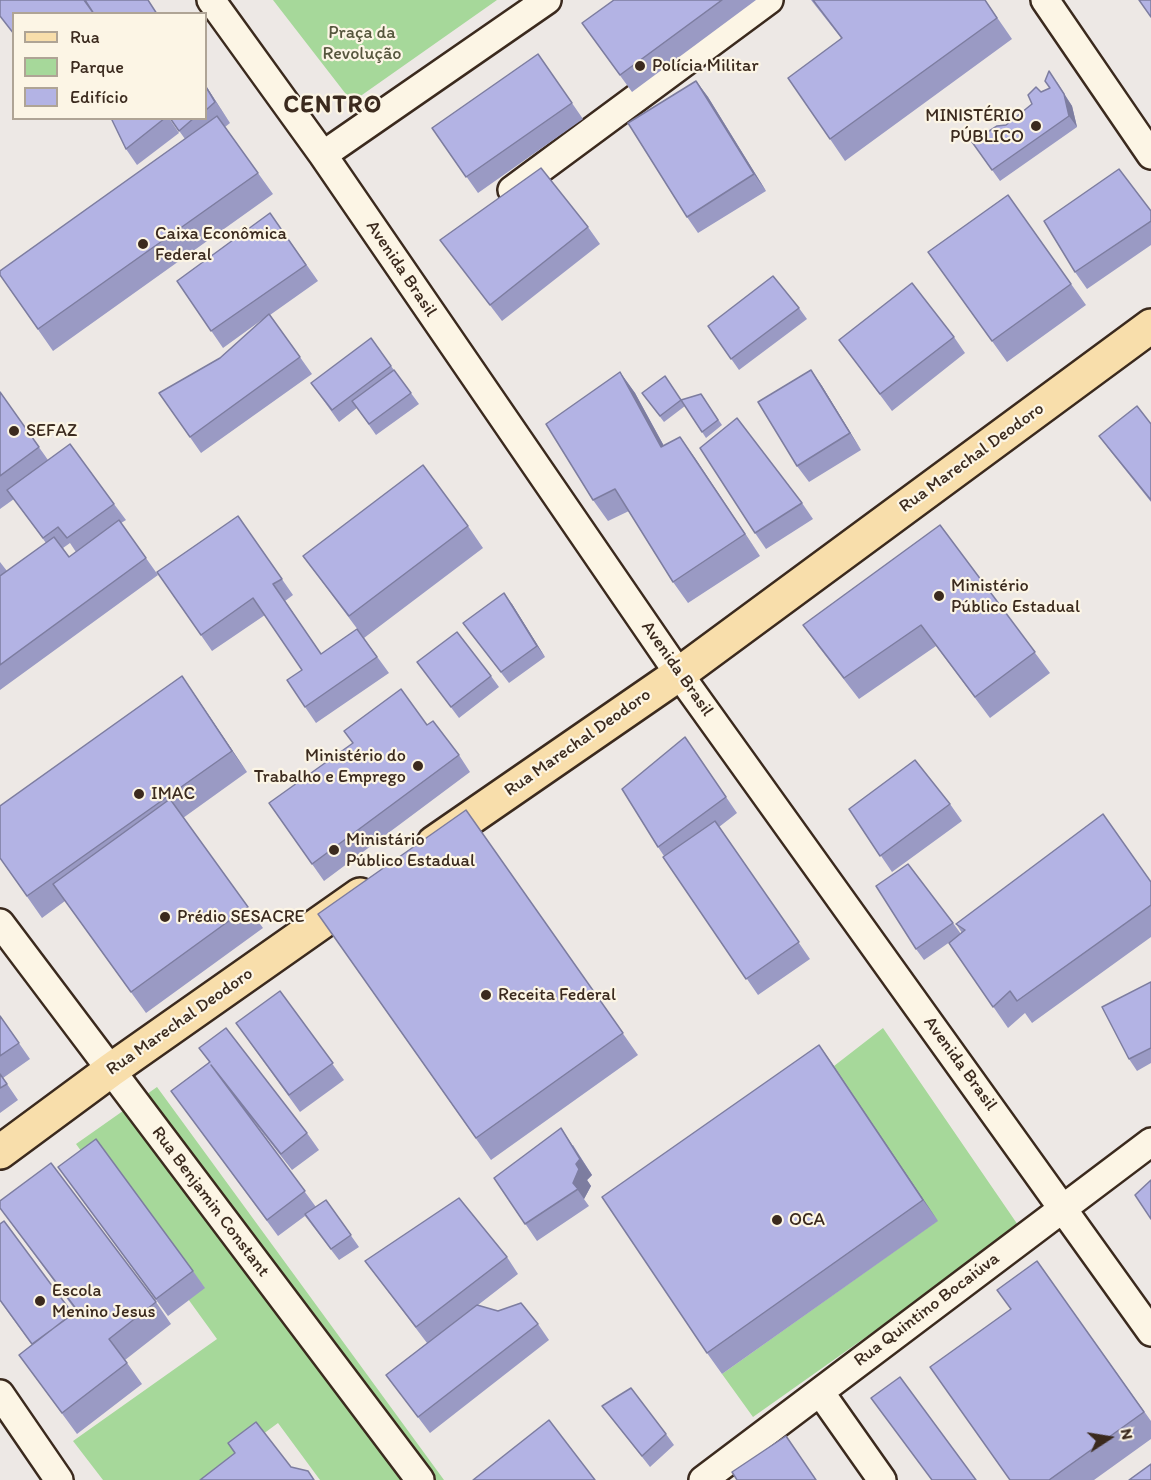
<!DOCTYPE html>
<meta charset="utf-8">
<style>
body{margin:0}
#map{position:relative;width:1151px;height:1480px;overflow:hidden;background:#ede8e5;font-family:Itim,sans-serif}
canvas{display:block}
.legend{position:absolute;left:12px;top:12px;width:195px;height:108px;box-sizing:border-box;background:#fcf5e5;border:2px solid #afa495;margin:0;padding:8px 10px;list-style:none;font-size:18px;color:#3b2a1e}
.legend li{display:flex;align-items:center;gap:12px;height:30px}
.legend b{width:30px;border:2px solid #afa495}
.north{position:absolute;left:1079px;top:1408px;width:60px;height:60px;-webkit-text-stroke:4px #fcf5e5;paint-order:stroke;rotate:78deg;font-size:16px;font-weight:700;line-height:24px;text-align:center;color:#3b2a1e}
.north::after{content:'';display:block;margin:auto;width:21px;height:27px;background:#3b2a1e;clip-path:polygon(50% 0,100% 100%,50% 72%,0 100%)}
</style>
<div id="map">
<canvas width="1151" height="1480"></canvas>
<ul class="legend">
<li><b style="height:8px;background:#f8deab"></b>Rua</li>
<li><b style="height:16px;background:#a6d89a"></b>Parque</li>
<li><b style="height:16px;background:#b3b3e4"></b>Edifício</li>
</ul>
<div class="north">N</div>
</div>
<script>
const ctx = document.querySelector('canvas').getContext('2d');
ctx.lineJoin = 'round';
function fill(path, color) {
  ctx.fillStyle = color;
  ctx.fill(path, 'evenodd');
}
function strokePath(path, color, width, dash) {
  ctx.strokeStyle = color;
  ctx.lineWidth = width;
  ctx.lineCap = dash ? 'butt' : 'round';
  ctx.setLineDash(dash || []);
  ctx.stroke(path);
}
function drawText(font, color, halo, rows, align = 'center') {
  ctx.font = font + ' Itim,sans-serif';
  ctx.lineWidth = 4.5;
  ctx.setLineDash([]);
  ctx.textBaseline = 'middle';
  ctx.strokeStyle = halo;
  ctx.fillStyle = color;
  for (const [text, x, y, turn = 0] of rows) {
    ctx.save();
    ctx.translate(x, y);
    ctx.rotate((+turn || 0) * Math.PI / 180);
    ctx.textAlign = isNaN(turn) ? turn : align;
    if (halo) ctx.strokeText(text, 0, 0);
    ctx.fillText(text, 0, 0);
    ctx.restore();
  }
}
const green = new Path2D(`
 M273,0H497L352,102Z
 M883,1028L1020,1228L753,1417L722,1374L937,1221L834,1066Z
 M157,1087L444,1480H320L278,1423L201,1480H103L73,1441L217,1339L76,1144Z`);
const minor = new Path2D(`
 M211,0L323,155L679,674L1151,1332
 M1045,0L1151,155
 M323,155L547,0
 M512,190L769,0
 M0,923L420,1480
 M820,1392L882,1480
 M0,1394L59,1480
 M703,1480L1151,1142`);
const major = new Path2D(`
 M434,843L679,674L1151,326
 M0,1152L111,1070L360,895`);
const wall = new Path2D(`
 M614,0H756L632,92L582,23Z
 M811,0H985L1012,39L845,161L830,139L841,38Z
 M538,54L583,119L478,193L432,128Z
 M696,81L708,97L766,191L698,233L687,217Z
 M1045,81L1057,82L1072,106L1077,127L1000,181L972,142L1006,125L1032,104L1041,92L1050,88Z
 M206,86L230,123L225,127L273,194L53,351L0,275L185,139L170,118H206Z
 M111,118H169L179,133L137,165L126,149Z
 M1008,195L1086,305L1007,362L928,252Z
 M1151,211V245L1087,289L1075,272Z
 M270,213L318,281L270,315L312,374L201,453L159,393L220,358L263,319L223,348L177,281Z
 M588,227L600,244L502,321L440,240Z
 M799,308L807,319L739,370L708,326Z
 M954,337L965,353L892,411L839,340Z
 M391,366L419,404L376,435L357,408L339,422L311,383Z
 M811,370L822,386L861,450L809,482L797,466Z
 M620,372L635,393L664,446L680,437L760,556L688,603L673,582L629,511L608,521L593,500Z
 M0,392L48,460L114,504L126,520L121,523L158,575L0,690V562L7,571L46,543L14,499L0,509ZM70,543L76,552L69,557L63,548Z
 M642,393L681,400L701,394L722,425L706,438L685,406L664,422Z
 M1151,424V502L1111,452L1099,436Z
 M802,503L813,519L766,549L755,533Z
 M238,516L293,595L285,601L321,654L357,629L389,673L316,723L305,707L302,670L265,615L212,651L157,572Z
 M940,525L1050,673L990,718L936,646L859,699L818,646L803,625Z
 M468,526L483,548L364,638L303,556Z
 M512,604L545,657L509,683L463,623Z
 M417,662L491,676L499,687L459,718Z
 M182,676L247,772L183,818L263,928L146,1013L65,901L42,918L0,858Z
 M427,725L459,755L470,772L324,881L269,803Z
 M685,737L737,813L719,827L810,959L758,995L663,857L664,856L658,847Z
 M950,804L962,821L892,872L849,809Z
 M466,810L638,1055L491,1160L318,914Z
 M1151,882V937L1032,1023L1025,1013L1008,1028L949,943L957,937L924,960L916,949L953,923L961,934L962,933L956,924Z
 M1151,982V1063L1137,1071L1129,1059Z
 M280,991L344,1080L300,1112L248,1040Z
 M0,1016L30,1059L3,1078L18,1100L0,1113Z
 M819,1045L938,1221L722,1374L707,1353Z
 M199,1048L307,1133L319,1150L292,1170L237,1100L316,1207L326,1200L359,1247L339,1260L305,1216L278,1236L171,1091L209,1062Z
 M573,1145L592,1175L587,1180L591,1186L584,1199L589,1206L537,1241L494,1178Z
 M58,1167L193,1271L205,1288L168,1316Z
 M0,1208L156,1302L171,1324L125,1360L142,1384L77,1434L19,1355L32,1345L0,1301V1224L73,1314L76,1311Z
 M507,1257L518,1274L478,1305L538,1324L549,1340L430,1433L386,1375L427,1343L365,1261Z
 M1037,1261L1151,1421V1439L1094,1480H1010L1011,1309L997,1290Z
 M602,1406L666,1434L674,1445L650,1467Z`);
const shadedWall = new Path2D(`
 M1049,71L1072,106L1077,127L1069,116Z
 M696,81L708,97L766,191L754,174Z
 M206,86L230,123L206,87Z
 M811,370L822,386L861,450L850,433Z
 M620,372L635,393L676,468L661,447Z
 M680,437L695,458L760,556L745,534Z
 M504,593L512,604L545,657L537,646Z
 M182,676L197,698L247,772L232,751Z
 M819,1045L834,1066L938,1221L923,1200Z
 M561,1128L592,1175L587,1180L591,1186L584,1199L573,1183L576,1164Z`);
const building = new Path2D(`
 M0,0H84L94,14H14V34L0,16Z
 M85,0H148L157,14H94Z
 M614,0H722L620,75L582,23Z
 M813,0H985L997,18L830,139L788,78L842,38Z
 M1139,0H1151V17Z
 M538,54L572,103L466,177L432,128Z
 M1049,71L1064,94L1069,116L992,170L972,142L997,126L1006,125L1032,104L1028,95L1036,87L1041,92L1050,88L1045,81Z
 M696,81L754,174L687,217L628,123Z
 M206,87L215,102L206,110Z
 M217,116L258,173L38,329L0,275V271Z
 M111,118H165L126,149Z
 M170,118H194L179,131Z
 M541,168L588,227L490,305L440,240Z
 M1119,169L1151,211V221L1075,272L1044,221Z
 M1008,195L1071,284L992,341L928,252Z
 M270,213L306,265L211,331L177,281Z
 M773,276L799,308L731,359L708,326Z
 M912,283L954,337L880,394L839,340Z
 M269,314L300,357L190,437L159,393L220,358Z
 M371,338L391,366L332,410L311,383Z
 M394,370L411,393L369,424L352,401Z
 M811,370L850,433L797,466L758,402Z
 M620,372L661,447L680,437L745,534L673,582L615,489L593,500L546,424Z
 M665,376L681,400L660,416L642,393Z
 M0,392L39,447L0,476Z
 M701,394L718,420L702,432L681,400Z
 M1137,406L1151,424V500L1099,436Z
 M737,418L802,503L755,533L700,448Z
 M70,444L114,504L67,538L58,527L43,538L7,490Z
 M423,465L468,526L349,616L303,556Z
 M238,516L282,579L273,584L321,654L357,629L377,657L305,707L287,680L302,670L253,598L201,635L157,572Z
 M119,520L146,558L0,665V576L54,537L69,557Z
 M940,525L1035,652L975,697L921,625L844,678L803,625Z
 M504,593L537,646L501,672L463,623Z
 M457,632L491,676L451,707L417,662Z
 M182,676L232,751L27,896L0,858V806Z
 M401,689L427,725L433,721L459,755L312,864L269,803L353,743L344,731Z
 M685,737L726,797L658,847L622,789Z
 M915,760L950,804L880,856L849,809Z
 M170,799L248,907L131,992L53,884Z
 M466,810L623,1033L476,1138L318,914Z
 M1103,814L1151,882V905L1017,1001L1010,991L993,1007L949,943L965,930L956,924Z
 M715,821L799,942L746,979L663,857Z
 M908,864L953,923L916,949L876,886Z
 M1151,982V1048L1129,1059L1102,1007Z
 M280,991L333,1063L289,1095L236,1023Z
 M0,1016L19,1043L0,1056Z
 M226,1028L307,1133L281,1154L211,1065L305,1191L267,1220L171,1091L210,1062L199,1048Z
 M819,1045L923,1200L707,1353L602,1197Z
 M0,1074L7,1084L0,1088Z
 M561,1128L580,1159L576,1164L579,1169L573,1183L578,1189L525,1224L494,1178Z
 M96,1139L193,1271L156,1299L58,1167Z
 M51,1163L156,1302L109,1339L127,1363L62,1413L19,1355L77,1310L0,1208V1201Z
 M1151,1180V1219L1135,1195Z
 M459,1198L507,1257L416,1327L365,1261Z
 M326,1200L351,1235L331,1249L305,1214Z
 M4,1221L73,1314L32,1344L0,1300V1224Z
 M1037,1261L1144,1412L1049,1480H1010L930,1367L1011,1309L997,1290Z
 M521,1303L538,1324L418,1417L386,1375L477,1305L498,1311Z
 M900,1377L976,1480H932L871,1398Z
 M631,1388L666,1434L642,1456L602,1406Z
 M549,1420L595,1480H473Z
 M256,1422L291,1467L308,1471L314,1480H200L235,1453L228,1443Z
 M786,1436L816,1480H737L732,1472Z
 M1151,1464V1480H1129Z`);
const markers = [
 [640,66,6,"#3b2a1e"],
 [1036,126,6,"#3b2a1e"],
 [143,244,6,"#3b2a1e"],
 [14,431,6,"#3b2a1e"],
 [939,596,6,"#3b2a1e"],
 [418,766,6,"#3b2a1e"],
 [139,794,6,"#3b2a1e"],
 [334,850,6,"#3b2a1e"],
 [165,917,6,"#3b2a1e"],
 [486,995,6,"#3b2a1e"],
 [777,1220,6,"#3b2a1e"],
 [40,1301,6,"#3b2a1e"]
];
const parkNames = [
 ["Praça da",362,33],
 ["Revolução",362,54]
];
const poiNames = [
 ["Polícia Militar",652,66],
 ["MINISTÉRIO",1024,116,"right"],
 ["PÚBLICO",1024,137,"right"],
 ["Caixa Econômica",155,234],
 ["Federal",155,255],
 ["SEFAZ",26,431],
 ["Ministério",951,586],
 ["Público Estadual",951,607],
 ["Ministério do",406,756,"right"],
 ["Trabalho e Emprego",406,777,"right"],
 ["IMAC",151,794],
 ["Ministário",346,840],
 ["Público Estadual",346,861],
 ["Prédio SESACRE",177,917],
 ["Receita Federal",498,995],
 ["OCA",789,1220],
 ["Escola",52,1291],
 ["Menino Jesus",52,1312]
];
const streetNames = [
 ["Avenida Brasil",401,269,56],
 ["Rua Marechal Deodoro",972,458,-36],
 ["Avenida Brasil",677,669,55],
 ["Rua Marechal Deodoro",578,743,-35],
 ["Rua Marechal Deodoro",180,1022,-35],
 ["Avenida Brasil",960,1064,54],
 ["Rua Benjamin Constant",210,1202,53],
 ["Rua Quintino Bocaiúva",927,1310,-37]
];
const districtNames = [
 ["CENTRO",333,106]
];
fill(green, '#a6d89a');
strokePath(minor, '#3b2a1e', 32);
strokePath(major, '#3b2a1e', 38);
strokePath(minor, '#fcf5e5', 27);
strokePath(major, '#f8deab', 33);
fill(wall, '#9a9ac4');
fill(shadedWall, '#7d7da0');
fill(building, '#b3b3e4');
strokePath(building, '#7d7da0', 1.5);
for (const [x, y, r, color] of markers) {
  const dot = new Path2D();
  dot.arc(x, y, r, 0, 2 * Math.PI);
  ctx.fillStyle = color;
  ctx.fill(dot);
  strokePath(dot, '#fcf5e5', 2);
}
drawText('18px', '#56563d', '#fcf5e5', parkNames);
drawText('18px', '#3b2a1e', '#fcf5e5', poiNames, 'left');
drawText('18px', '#3b2a1e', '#fcf5e5', streetNames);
ctx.letterSpacing = '1.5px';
drawText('bold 24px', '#3b2a1e', '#fcf5e5', districtNames);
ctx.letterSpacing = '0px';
</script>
